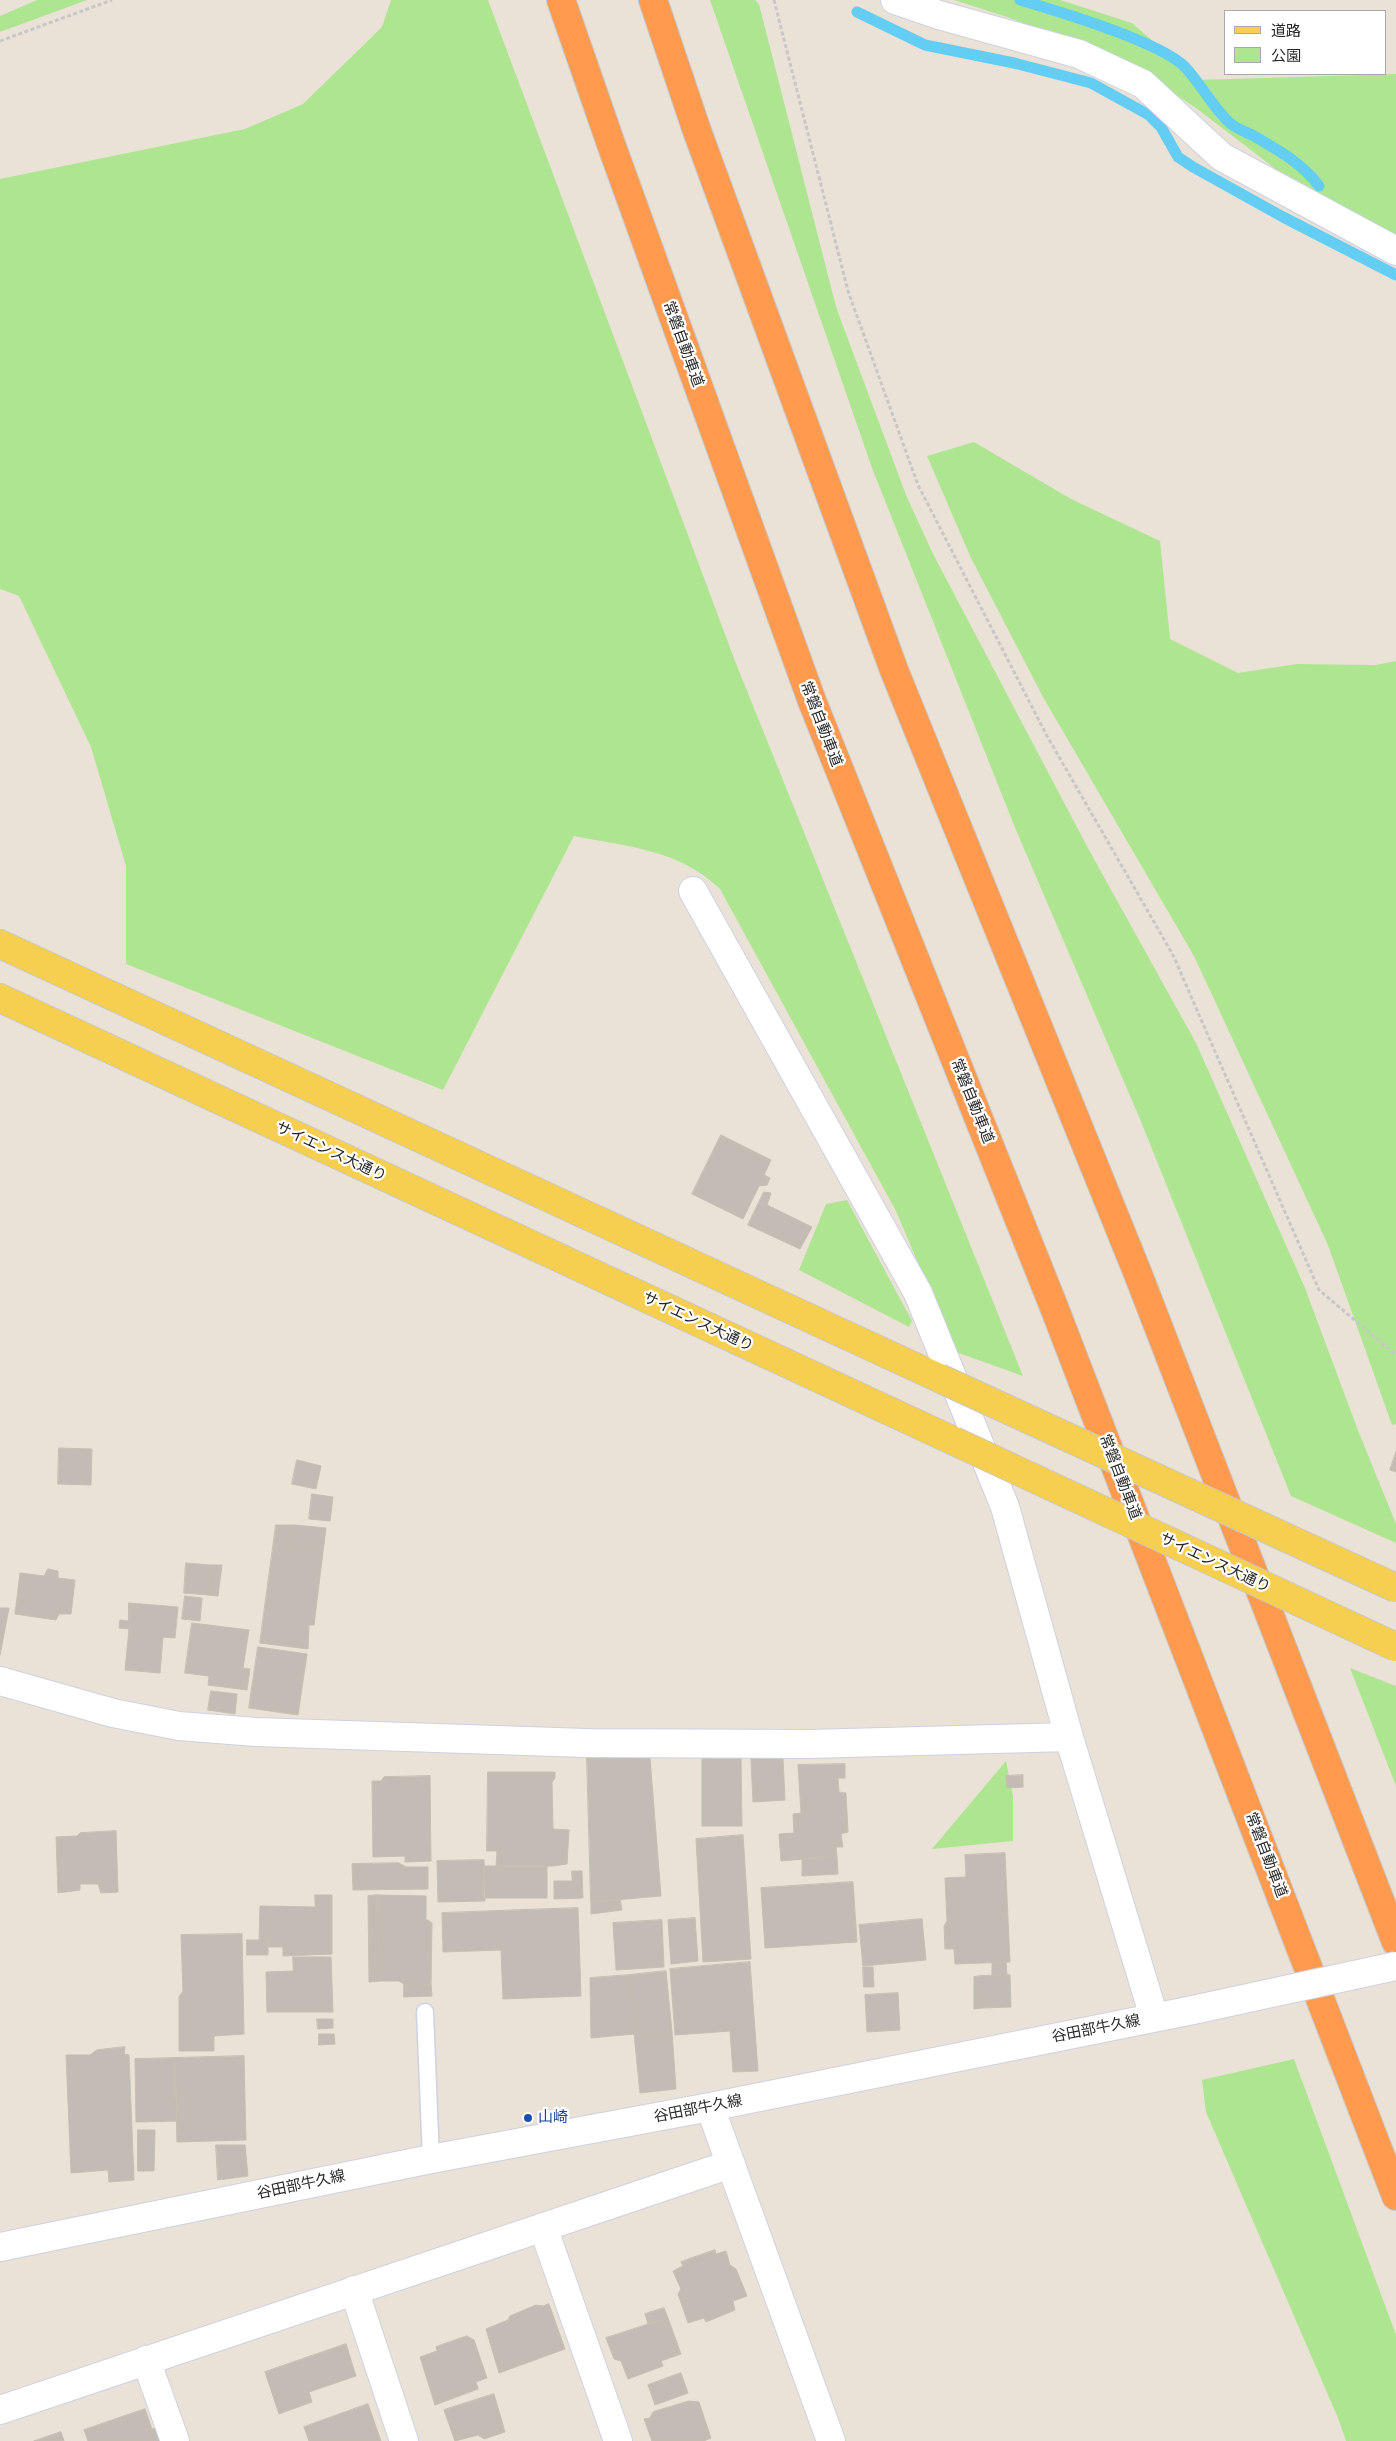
<!DOCTYPE html>
<meta charset="utf-8">
<style>
body{margin:0}
#map{position:relative;width:1396px;height:2441px;overflow:hidden;background:#ebe2d7;font-family:"PT Sans","Noto Sans JP",sans-serif}
canvas{display:block}
.legend{position:absolute;left:1224px;top:10px;width:162px;height:65px;box-sizing:border-box;background:#fff;border:1px solid #a9a9a9;margin:0;padding:6px 9px;list-style:none;font-size:15px;color:#272727}
.legend li{display:flex;align-items:center;gap:10px;height:25px}
.legend b{width:25px;border:1px solid #a9a9a9}
</style>
<div id="map">
<canvas width="1396" height="2441"></canvas>
<ul class="legend">
<li><b style="height:6px;background:#f6cf51"></b>道路</li>
<li><b style="height:14px;background:#ade590"></b>公園</li>
</ul>
</div>
<script>
const ctx = document.querySelector('canvas').getContext('2d');
ctx.lineJoin = 'round';
function fill(path, color) {
  ctx.fillStyle = color;
  ctx.fill(path, 'evenodd');
}
function strokePath(path, color, width, dash) {
  ctx.strokeStyle = color;
  ctx.lineWidth = width;
  ctx.lineCap = dash ? 'butt' : 'round';
  ctx.setLineDash(dash || []);
  ctx.stroke(path);
}
function drawText(font, color, halo, rows, align = 'center') {
  ctx.font = font + ' "PT Sans","Noto Sans JP",sans-serif';
  ctx.lineWidth = 4.5;
  ctx.setLineDash([]);
  ctx.textBaseline = 'middle';
  ctx.strokeStyle = halo;
  ctx.fillStyle = color;
  for (const [text, x, y, turn = 0] of rows) {
    ctx.save();
    ctx.translate(x, y);
    ctx.rotate((+turn || 0) * Math.PI / 180);
    ctx.textAlign = isNaN(turn) ? turn : align;
    if (halo) ctx.strokeText(text, 0, 0);
    ctx.fillText(text, 0, 0);
    ctx.restore();
  }
}
const green = new Path2D(`
 M37,0H87L0,32V16Z
 M391,0H488L735,661L1023,1376L956,1352L896,1211L720,889C679,849 628,847 574,836L443,1090L126,964V866L91,747L19,596L0,589V179L245,129L303,104L382,27Z
 M710,0H755L759,4L836,307L906,495L932,552L1089,850L1196,1043L1305,1288L1359,1433L1396,1524V1543L1291,1496L1140,1119L1016,830L872,468Z
 M954,0H1060L1132,23L1197,80L1396,74V235L1277,170L1196,108L1128,63L1007,17Z
 M974,442L1071,499L1160,541L1170,639L1238,673L1297,664L1376,665L1396,661V1424L1392,1425L1328,1245L1194,956L1043,697L971,558L927,456Z
 M847,1200L912,1321L909,1327L799,1270L826,1204Z
 M1350,1668L1396,1686V1786Z
 M1006,1761L1013,1796V1841L932,1849Z
 M1294,2059L1396,2335V2441H1346L1338,2418L1206,2112L1202,2080Z`);
const stream = new Path2D(`
 M1020,0C1057,11 1159,41 1185,67C1201,84 1213,108 1230,123C1237,129 1246,132 1254,136C1278,150 1302,163 1319,186
 M857,12L925,45L1014,63L1091,83L1149,115L1161,127L1178,157L1193,167L1283,217L1396,275`);
const building = new Path2D(`
 M721,1135L771,1160L764,1175L770,1178L767,1185L759,1186L743,1219L692,1194Z
 M764,1192L771,1193L767,1205L812,1227L800,1249L748,1225Z
 M59,1448L92,1449L91,1485L58,1484Z
 M1396,1452V1472L1390,1470Z
 M297,1460L321,1466L316,1489L292,1484Z
 M312,1494L333,1497L330,1521L309,1519Z
 M276,1525H295L293,1549L323,1552L314,1625H309L308,1649L260,1643Z
 M295,1525L326,1528L323,1552L293,1549Z
 M186,1563L210,1565L208,1595L184,1593Z
 M210,1565H222L218,1596L208,1595Z
 M48,1569L58,1571V1578L75,1580L71,1614H59L56,1620L15,1614L20,1573L44,1576Z
 M185,1596L202,1598L200,1621L182,1619Z
 M129,1603L178,1607L175,1638L163,1637L160,1673L125,1670L129,1629L119,1628L120,1620L128,1621Z
 M0,1608H9L0,1655Z
 M192,1623L249,1630L243,1668L250,1669L247,1690L208,1685L209,1676L185,1673Z
 M258,1647L307,1654L298,1715L249,1708Z
 M211,1691L237,1694L235,1714L208,1710Z
 M587,1758H650L661,1896L591,1902Z
 M741,1758L742,1826H702V1759Z
 M783,1758L785,1800L753,1802L751,1759Z
 M845,1764V1778H838L839,1792L846,1793L848,1832L841,1834L843,1847H836L837,1856L781,1861L779,1834L794,1833L793,1814L801,1813L798,1765Z
 M488,1772H555V1778L552,1782L553,1829L569,1830L567,1864L553,1866H496L497,1851H487Z
 M1023,1775V1787L1007,1788L1006,1776Z
 M430,1776L431,1861L405,1862V1856L373,1857L372,1781H381L384,1777Z
 M116,1831L118,1892L101,1893L98,1884H80V1890L58,1893L56,1837L77,1836L80,1833Z
 M743,1835L751,1959L703,1962L696,1839Z
 M1005,1853L1010,1962L955,1964L954,1949H945L944,1926L947,1921L945,1878L966,1877L965,1855Z
 M837,1856L838,1874L802,1876V1859Z
 M484,1860L485,1901L438,1902L437,1861Z
 M399,1863L406,1867H428V1889L353,1890L352,1864Z
 M484,1866H547V1898H484Z
 M572,1871H582L583,1898L554,1899V1881H572Z
 M853,1882L857,1942L765,1948L761,1888Z
 M315,1895H332V1954L283,1956V1947H267L268,1940H259L260,1906L315,1907Z
 M378,1895L426,1896V1919L432,1923L431,1984L407,1986L399,1981H380Z
 M378,1895L380,1981L369,1982L368,1896Z
 M620,1899L622,1910L591,1914V1902Z
 M578,1908L581,1996L503,1999L501,1950L443,1952L442,1913Z
 M695,1918L698,1961L671,1964L668,1920Z
 M922,1919L926,1960L863,1966L859,1925Z
 M662,1920L664,1967L616,1970L613,1923Z
 M242,1934L244,2034L214,2036V2051H179V1997L183,1991L181,1935Z
 M247,1940H268V1955H247Z
 M293,1957H331L333,2012H267L266,1972L293,1971Z
 M750,1962L758,2071L733,2072L730,2031L675,2035L670,1969Z
 M1006,1962L1007,1975L992,1976V1963Z
 M863,1967H873L874,1987H864Z
 M666,1971L672,2032L634,2034L630,1975Z
 M630,1975L634,2034L591,2038L590,1978Z
 M1010,1975L1011,2007L982,2008L981,1976Z
 M981,1976L982,2008L974,2009V1977Z
 M404,1984L407,1986L431,1984L432,1996L404,1997Z
 M898,1993L900,2030L867,2032L865,1995Z
 M317,2019H333V2028L318,2029Z
 M672,2032L676,2089L640,2093L634,2034Z
 M319,2034H334L335,2044L319,2045Z
 M125,2047L124,2054L129,2055L134,2180L109,2182L108,2170L71,2173L66,2055H90L97,2050Z
 M244,2056L246,2140L177,2142L175,2058Z
 M175,2058L177,2121L136,2122L135,2059Z
 M138,2130H155L154,2171H138Z
 M216,2145H245L248,2176L218,2180Z
 M715,2250L716,2254L726,2251L730,2265L736,2269L747,2296L733,2301L735,2310L706,2322L704,2318L688,2323L678,2294L681,2289L673,2271L683,2266L681,2262Z
 M549,2304L565,2349L499,2373L486,2329L508,2320L510,2316L536,2305L543,2306Z
 M664,2308L668,2318L648,2324L645,2314Z
 M668,2318L681,2354L661,2361L663,2366L628,2379L621,2361L614,2359L606,2338Z
 M467,2336L474,2340L487,2378L476,2382L478,2389L435,2405L420,2357L437,2351L436,2347Z
 M346,2344L356,2376L309,2392L312,2402L279,2414L265,2372Z
 M681,2373L688,2393L655,2405L648,2385Z
 M494,2394L505,2432L484,2439L478,2435L455,2441L444,2410Z
 M689,2401L699,2402L711,2438L704,2441H652L644,2419L650,2418L653,2412Z
 M368,2404L381,2441H309L304,2427Z
 M145,2409L152,2429L156,2428L161,2441H88L84,2430Z
 M61,2432L64,2441H34Z`);
const path = new Path2D(`
 M774,0L848,291L918,485L1047,736L1173,955L1319,1290L1396,1355
 M0,41L112,0`);
const service = new Path2D(`
 M425,2012L431,2159`);
const minor = new Path2D(`
 M895,0L939,15L1079,54L1143,84L1222,157L1396,251
 M693,891L918,1293L1005,1507L1069,1737L1154,2017
 M0,1681L113,1713L179,1726L256,1732L586,1743L809,1744L1069,1737
 M710,2107L831,2441
 M543,2227L618,2441
 M354,2290L404,2441
 M146,2360L175,2441
 M0,2410L731,2164`);
const secondary = new Path2D(`
 M0,2247L431,2159L710,2107L1193,2010`);
const primary = new Path2D(`
 M0,944L939,1378
 M0,998L954,1441`);
const motorway = new Path2D(`
 M561,0L611,144L812,701L1054,1307L1396,2196
 M653,0L696,128L894,670L1138,1274L1396,1942`);
const secondaryBridge = new Path2D(`
 M1193,2010L1396,1966`);
const primaryBridge = new Path2D(`
 M939,1378L1396,1588
 M954,1441L1396,1647`);
const markers = [
 [528,2118,5,"#1a4fb4"]
];
const streetNames = [
 ["常磐自動車道",683,344,70],
 ["常磐自動車道",821,724,69],
 ["常磐自動車道",972,1101,68],
 ["サイエンス大通り",331,1152,25],
 ["サイエンス大通り",698,1322,25],
 ["常磐自動車道",1120,1477,69],
 ["サイエンス大通り",1215,1563,25],
 ["常磐自動車道",1266,1855,69],
 ["谷田部牛久線",1096,2029,-11],
 ["谷田部牛久線",698,2109,-11],
 ["谷田部牛久線",301,2185,-12]
];
const transitNames = [
 ["山崎",538,2118]
];
fill(green, '#ade590');
strokePath(stream, '#64cdf3', 11);
fill(building, '#c2bcb4');
strokePath(building, '#c6beb1', 1);
strokePath(service, '#cdd1e1', 19);
strokePath(minor, '#cdd1e1', 30);
strokePath(secondary, '#cdd1e1', 30);
strokePath(primary, '#c7c7c7', 30);
strokePath(motorway, '#c7c7c7', 30);
strokePath(path, '#c7c7c7', 3, [4, 2.5]);
strokePath(service, '#fff', 16);
strokePath(minor, '#fff', 28);
strokePath(secondary, '#fff', 28);
strokePath(primary, '#f6cf51', 28);
strokePath(motorway, '#ff9a4e', 28);
strokePath(secondaryBridge, '#cdd1e1', 30, []);
strokePath(primaryBridge, '#c7c7c7', 30, []);
strokePath(secondaryBridge, '#fff', 28);
strokePath(primaryBridge, '#f6cf51', 28);
for (const [x, y, r, color] of markers) {
  const dot = new Path2D();
  dot.arc(x, y, r, 0, 2 * Math.PI);
  ctx.fillStyle = color;
  ctx.fill(dot);
  strokePath(dot, '#fff', 2);
}
drawText('15px', '#272727', '#fff', streetNames);
drawText('15px', '#164399', '#fff', transitNames, 'left');
</script>
